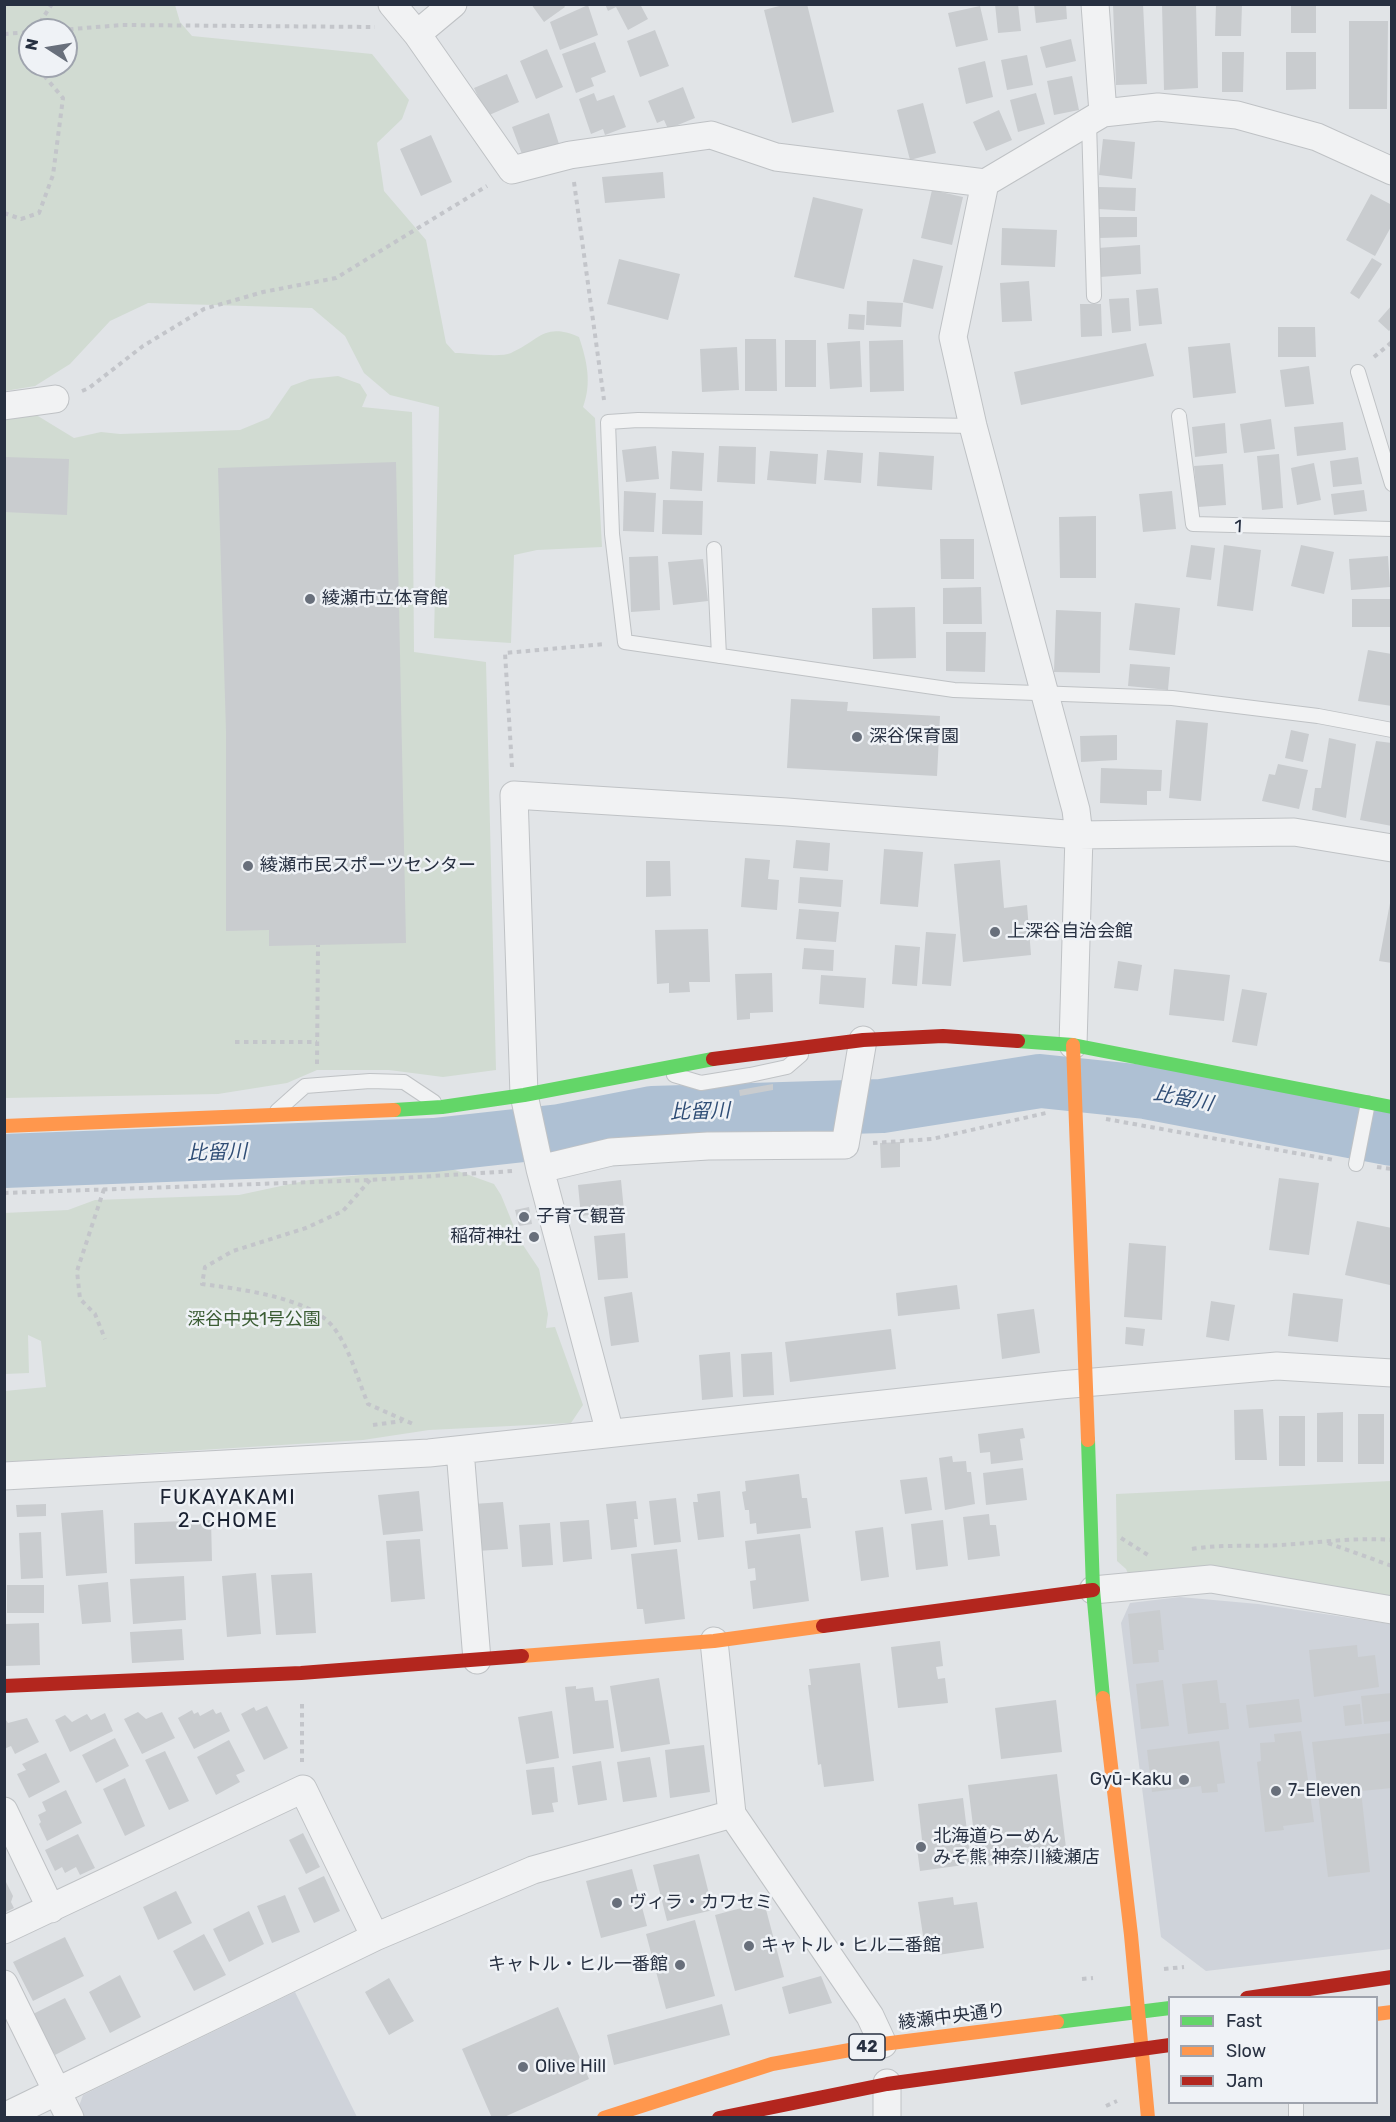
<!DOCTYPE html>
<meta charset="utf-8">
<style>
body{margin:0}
#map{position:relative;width:1396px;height:2122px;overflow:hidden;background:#e1e4e7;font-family:Rubik,sans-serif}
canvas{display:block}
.frame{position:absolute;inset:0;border:6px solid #273041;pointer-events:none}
.legend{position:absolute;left:1168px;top:1996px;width:210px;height:108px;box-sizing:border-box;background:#eff2f6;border:2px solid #9fa4ae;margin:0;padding:8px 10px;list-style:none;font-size:18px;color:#273041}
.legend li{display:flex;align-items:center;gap:12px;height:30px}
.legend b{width:30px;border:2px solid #9fa4ae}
.north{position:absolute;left:18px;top:18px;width:60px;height:60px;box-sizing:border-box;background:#eff2f6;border:2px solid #9fa4ae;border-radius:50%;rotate:282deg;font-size:16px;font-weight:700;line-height:24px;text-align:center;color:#273041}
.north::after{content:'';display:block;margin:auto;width:21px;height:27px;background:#686f7b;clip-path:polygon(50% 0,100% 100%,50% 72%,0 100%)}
</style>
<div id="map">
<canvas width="1396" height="2122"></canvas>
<div class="frame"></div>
<ul class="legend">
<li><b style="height:8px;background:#63d668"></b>Fast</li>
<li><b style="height:8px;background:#ff974d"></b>Slow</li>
<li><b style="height:8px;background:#b3261e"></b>Jam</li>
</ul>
<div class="north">N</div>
</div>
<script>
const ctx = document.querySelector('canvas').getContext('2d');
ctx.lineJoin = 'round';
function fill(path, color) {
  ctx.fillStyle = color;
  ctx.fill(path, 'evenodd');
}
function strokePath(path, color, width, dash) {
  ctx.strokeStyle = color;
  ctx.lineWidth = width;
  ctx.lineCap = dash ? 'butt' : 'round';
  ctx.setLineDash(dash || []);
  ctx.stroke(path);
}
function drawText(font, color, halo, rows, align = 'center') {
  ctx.font = font + ' Rubik,"Noto Sans JP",sans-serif';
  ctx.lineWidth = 5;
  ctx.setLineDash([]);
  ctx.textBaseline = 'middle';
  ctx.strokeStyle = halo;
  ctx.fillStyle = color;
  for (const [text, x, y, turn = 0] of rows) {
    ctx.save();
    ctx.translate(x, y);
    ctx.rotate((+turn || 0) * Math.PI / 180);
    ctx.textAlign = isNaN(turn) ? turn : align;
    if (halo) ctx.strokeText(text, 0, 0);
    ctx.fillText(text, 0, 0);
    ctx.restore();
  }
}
const built = new Path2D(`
 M1180,1597L1258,1604L1391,1624V1949L1206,1971L1161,1937L1121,1623L1130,1603Z
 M295,1992L357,2117L82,2118L78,2109L83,2095Z`);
const green = new Path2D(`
 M5,4L175,5L180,22L192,36L372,54L409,100L402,119L377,143L384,191L426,240L446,343L455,353C468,353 500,358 511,353C540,340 544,322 579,337C587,361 592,383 583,407L595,418L602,547L537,550L514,555L511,643L434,638L439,407L390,395L364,373L345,336L312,308L148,303L110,321L70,364L35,386L5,391ZM30,30H66V66H30Z
 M338,376L360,384L367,395L362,407L412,412L414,652L486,662L496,1070L443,1077L389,1070H317L287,1083L218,1094L5,1098V417L33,413L74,438L101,432L120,434L240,430L269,418L291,386L310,379Z
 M434,1168L455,1170L494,1184L501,1195L519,1239L539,1269L548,1314L546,1328L555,1327L583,1405L571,1423L429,1430L363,1440L5,1462V1391L46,1387L41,1341L28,1335L29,1373L5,1374L4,1213L68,1210L95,1200L239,1195L309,1180Z
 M1391,1481V1601L1130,1578L1126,1569L1117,1561L1116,1494Z`);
const river = new Path2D(`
 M4,1161L434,1145L560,1131L652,1113L882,1106L1040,1081L1145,1092L1392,1139`);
const building = new Path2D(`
 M531,4H563L565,7L544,22Z
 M605,4H640L648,19L628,30L616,7L608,11Z
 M787,4H807L834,112L792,123L764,10Z
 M995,4H1018L1021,31L998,33Z
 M1034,4H1066L1067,19L1036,23Z
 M1113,4H1143L1147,84L1116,85Z
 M1162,4H1196L1198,88L1164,90Z
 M1216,4H1242L1241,36H1215Z
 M1291,4H1316V33H1291Z
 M588,5L598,35L560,50L550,22Z
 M980,6L988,40L956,47L948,13Z
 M1349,21H1388L1387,109H1349Z
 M655,30L669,66L640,77L627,41Z
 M1071,39L1076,61L1046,68L1040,47Z
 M595,42L606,72L591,78L594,86L576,93L562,54Z
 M547,49L563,87L536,99L520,61Z
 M1222,52H1244L1243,92H1222Z
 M1286,52H1316V89L1286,90Z
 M1027,55L1033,85L1007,90L1001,60Z
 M985,61L993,97L966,104L958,68Z
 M507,74L519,102L487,116L474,88Z
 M1072,76L1079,110L1054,115L1047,81Z
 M683,87L695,118L668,129L664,120L657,123L648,101Z
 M594,93L597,101L614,95L626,127L605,135L603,129L591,134L579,99Z
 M1036,93L1045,124L1018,132L1010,100Z
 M923,103L936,153L910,160L897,110Z
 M999,110L1012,140L986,151L973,122Z
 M549,113L559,144L523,157L512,127Z
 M431,135L452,182L421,196L400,149Z
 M1103,139L1135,142L1132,179L1099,175Z
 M663,172L665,198L605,203L602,177Z
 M1099,187L1136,188L1135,211L1098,209Z
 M932,190L963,197L952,245L921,238Z
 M1371,194L1392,205V225L1375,256L1346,240Z
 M813,197L863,209L844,289L794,277Z
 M1099,217H1137V237L1099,238Z
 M1002,228L1057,230L1055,267L1001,265Z
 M1140,245L1141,274L1100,277L1098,248Z
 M1372,258L1382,264L1359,299L1350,293Z
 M619,259L680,274L668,320L607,304Z
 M913,259L943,266L933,309L903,302Z
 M1029,281L1032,321L1002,322L1000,283Z
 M1158,288L1162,324L1139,326L1136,290Z
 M1129,298L1131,331L1112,333L1109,299Z
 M867,301L903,303L901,327L866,325Z
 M1080,304H1101L1102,336L1081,337Z
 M1392,305V328L1389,331L1378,321Z
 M849,314L865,315L864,330L848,329Z
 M1278,327H1315L1316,357H1278Z
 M745,339H776L777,391H745Z
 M785,340H816V387H785Z
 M903,340L904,391L870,392L869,341Z
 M860,341L862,387L830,389L827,343Z
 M1146,343L1154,376L1021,405L1014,372Z
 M1230,343L1236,393L1193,398L1188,347Z
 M737,347L739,390L702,392L700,349Z
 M1309,366L1314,404L1285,407L1280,370Z
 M1271,419L1275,449L1244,453L1240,424Z
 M1343,422L1346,450L1297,456L1294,427Z
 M1225,423L1227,453L1195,457L1192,427Z
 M656,446L659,479L626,482L622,450Z
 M719,446L756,447L755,484L717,482Z
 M827,450L863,453L861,483L824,480Z
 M672,451L704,453L702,491L670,489Z
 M770,451L818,454L816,484L767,480Z
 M879,452L934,456L932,490L877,486Z
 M1279,454L1283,508L1262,510L1257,456Z
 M4,457L69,459L67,515L4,512Z
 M1358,457L1362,484L1333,487L1330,461Z
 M396,462L406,943L269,946V930L226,931V731L218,468Z
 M1314,463L1321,500L1297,505L1291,468Z
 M1223,464L1226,505L1198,507L1194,466Z
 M1364,490L1367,511L1334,515L1331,494Z
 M624,491L656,493L654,532L623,531Z
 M1172,491L1176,529L1143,532L1139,494Z
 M663,500L703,501L702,535L662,534Z
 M1096,516V578H1060L1059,517Z
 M940,539H974V579H941Z
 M1191,545L1215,548L1211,580L1186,577Z
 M1224,545L1261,550L1253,611L1217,606Z
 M1301,545L1334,552L1324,594L1291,586Z
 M658,556L660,610L631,612L629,557Z
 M1388,556L1390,587L1351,590L1349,559Z
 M703,559L708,601L673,605L668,562Z
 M981,587L982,624H943V588Z
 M1352,599H1392L1391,627H1352Z
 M1135,603L1180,608L1175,655L1129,650Z
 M915,607L916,658L873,659L872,608Z
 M1056,610L1101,612L1100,673L1054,672Z
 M946,632H986L985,672L946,671Z
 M1368,650L1392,654V706L1358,701Z
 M1130,664L1170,667L1168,690L1128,686Z
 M791,699L848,702L847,711L940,716L937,776L787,768Z
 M1176,720L1208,723L1201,801L1169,798Z
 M1291,730L1309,734L1303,762L1285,758Z
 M1117,735V760L1081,762L1080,736Z
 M1329,738L1356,744L1346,818L1312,810L1315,788H1321Z
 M1376,741L1392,743V826L1360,820Z
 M1278,764L1308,770L1299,809L1262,801L1269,774L1275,775Z
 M1101,768L1162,770L1161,791H1147V805L1100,803Z
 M796,840L830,843L828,871L793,868Z
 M884,849L923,852L918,907L880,904Z
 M745,858L770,860L768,879L779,880L777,910L741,907Z
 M1000,860L1004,908L1027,905L1031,955L963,962L954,864Z
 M646,861H670L671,896L646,897Z
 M800,877L843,880L841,907L798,903Z
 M1390,903H1392V963L1379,961Z
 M799,909L839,912L836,942L796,939Z
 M708,929L710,982H689L690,992L669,993V983L657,984L655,930Z
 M926,932L956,934L951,986L922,984Z
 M895,945L920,947L917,986L892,984Z
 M804,948L834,950L833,971L802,969Z
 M1118,961L1142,965L1138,991L1114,988Z
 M1174,969L1230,975L1224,1021L1169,1015Z
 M772,973L773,1012L750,1013V1019L737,1020L735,974Z
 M821,975L866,978L864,1008L819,1004Z
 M1242,989L1267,993L1257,1046L1232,1042Z
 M773,1084V1090L740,1096L739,1090Z
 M900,1142V1167L881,1168L880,1143Z
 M1279,1178L1319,1183L1309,1255L1269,1250Z
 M621,1180L624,1211L581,1216L578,1185Z
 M529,1207L532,1224L519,1226L515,1210Z
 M1357,1221L1392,1228L1390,1285L1345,1275Z
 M625,1233L628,1278L598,1280L594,1236Z
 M1129,1243L1166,1246L1162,1320L1124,1317Z
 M957,1285L960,1309L898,1316L896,1293Z
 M632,1292L639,1342L611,1346L604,1297Z
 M1293,1293L1343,1299L1338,1342L1288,1336Z
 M1211,1301L1235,1305L1229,1341L1206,1337Z
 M1034,1309L1040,1353L1002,1359L997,1314Z
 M1126,1327L1145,1329L1143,1346L1125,1344Z
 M891,1329L896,1369L790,1382L785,1342Z
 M730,1352L733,1397L702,1400L699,1355Z
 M772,1352L774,1395L743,1397L741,1354Z
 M1263,1409L1267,1460H1235L1234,1410Z
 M1343,1412V1462H1317V1413Z
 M1358,1414H1384V1464H1358Z
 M1279,1416H1305V1466H1279Z
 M1023,1428L1025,1438L1020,1439L1023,1460L991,1464L990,1452L980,1453L978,1434Z
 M952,1456L953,1462L966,1461L967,1472H971L975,1504L945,1510L939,1458Z
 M1023,1468L1027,1500L986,1505L983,1473Z
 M799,1474L802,1498H807L811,1528L757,1534L756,1523L750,1524L749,1510H745L742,1492L746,1491L745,1481Z
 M927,1477L932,1510L905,1514L900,1480Z
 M419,1491L423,1531L383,1535L378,1495Z
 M720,1491L724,1537L698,1540L693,1502H698L697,1494Z
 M676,1498L681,1542L654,1545L649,1501Z
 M636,1501L638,1519H634L637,1547L611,1550L606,1504Z
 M503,1502L508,1549L477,1551L473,1504Z
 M46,1504V1516L17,1517L16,1505Z
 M103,1510L107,1573L66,1576L61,1513Z
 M989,1514L990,1525H996L1000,1556L968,1560L963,1517Z
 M211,1520L212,1561L135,1564L134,1523Z
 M589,1520L592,1559L563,1562L560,1522Z
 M943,1520L948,1566L916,1570L911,1524Z
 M550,1523L553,1565L522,1567L519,1525Z
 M883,1527L889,1577L861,1581L855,1531Z
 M41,1532L43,1578L21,1579L19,1533Z
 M800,1534L809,1601L753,1609L750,1581L756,1580L755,1568L748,1569L745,1541Z
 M420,1539L425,1599L391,1602L386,1541Z
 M677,1549L685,1619L645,1624L643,1609H637L631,1554Z
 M256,1573L261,1634L227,1637L222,1576Z
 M312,1573L316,1633L276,1635L271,1575Z
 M184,1576L186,1620L133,1624L130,1579Z
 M108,1582L111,1622L82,1624L78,1585Z
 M7,1585H44V1613H7Z
 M1160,1610L1164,1650H1158L1159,1662L1133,1664L1128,1614Z
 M39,1623L40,1665L5,1666V1624Z
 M182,1629L184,1660L132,1663L130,1632Z
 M940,1641L943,1666L936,1667L938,1679L945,1678L948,1703L898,1708L891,1647Z
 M1357,1645L1358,1657L1375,1655L1379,1687L1314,1697L1309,1650Z
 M860,1663L874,1781L824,1787L821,1764L818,1765L808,1685H811L809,1669Z
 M659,1678L670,1744L621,1752L610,1686Z
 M1163,1680L1169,1726L1141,1729L1136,1684Z
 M1217,1680L1220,1703H1226L1229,1729L1188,1734L1182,1684Z
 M576,1686V1689L593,1687L595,1701L608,1700L614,1748L573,1754L565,1687Z
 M1392,1693V1721L1364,1724L1361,1696Z
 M1299,1699L1302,1722L1249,1728L1246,1705Z
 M1056,1700L1062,1752L1001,1759L995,1708Z
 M1360,1704L1362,1724L1345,1726L1343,1706Z
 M267,1706L288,1748L264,1760L241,1714L254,1707L256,1711Z
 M213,1709L216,1714L221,1712L230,1731L194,1749L178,1718L192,1710L194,1714L198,1712L200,1716Z
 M552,1711L559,1758L526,1764L518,1717Z
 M138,1712L146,1719L162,1712L175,1738L142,1754L124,1719Z
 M105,1713L113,1731L70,1752L55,1720L65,1715L72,1722L87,1714L91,1720Z
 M4,1717L8,1723L27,1718L39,1742L15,1754L11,1746L4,1749Z
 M1301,1731L1314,1822L1283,1826L1284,1830L1265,1832L1257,1762L1261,1761L1260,1743L1275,1742L1274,1734Z
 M1392,1733V1788L1361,1791L1370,1872L1328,1877L1312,1742Z
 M115,1738L129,1766L96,1783L82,1755Z
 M229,1740L245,1771L236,1775L240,1782L216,1795L197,1757Z
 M1219,1741L1225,1783L1217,1784L1218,1792L1202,1793L1201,1786L1152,1792L1147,1750Z
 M704,1745L710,1792L670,1798L665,1750Z
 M165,1751L189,1801L169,1810L145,1760Z
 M46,1753L60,1782L29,1798L17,1774L26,1770L22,1764Z
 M650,1757L657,1797L623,1802L617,1762Z
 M601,1761L607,1800L578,1805L572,1766Z
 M554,1767L558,1802L552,1803L554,1812L532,1815L526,1770Z
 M1057,1774L1067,1856L978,1867L968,1785Z
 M125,1778L145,1826L125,1836L103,1789Z
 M66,1790L82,1823L47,1841L39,1824L41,1822L38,1815L46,1811L42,1802Z
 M963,1798L971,1864L920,1871L916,1841L922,1840L918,1804Z
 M303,1833L320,1867L306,1874L289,1840Z
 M78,1834L95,1868L80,1875L76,1867L65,1873L62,1867L55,1871L45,1850Z
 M699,1854L713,1910L667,1921L653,1865Z
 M632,1869L647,1926L601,1938L586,1881Z
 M324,1876L340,1911L314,1923L298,1888Z
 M4,1878L13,1896L11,1902L14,1908L4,1913Z
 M176,1891L192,1923L158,1940L143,1907Z
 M285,1895L300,1932L272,1943L257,1906Z
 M953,1897L954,1905L977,1902L984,1948L938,1955L937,1948L925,1949L918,1902Z
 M764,1902L784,1977L735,1991L715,1915Z
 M249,1911L264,1944L229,1962L213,1929Z
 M695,1920L715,1996L666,2009L646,1934Z
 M204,1934L226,1975L194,1991L173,1951Z
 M65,1937L84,1976L33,2001L13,1962Z
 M120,1975L141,2017L110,2033L89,1992Z
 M821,1976L832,2003L789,2014L782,1987Z
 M389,1978L414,2021L389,2035L365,1992Z
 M65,1998L86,2039L55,2055L33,2014Z
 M722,2004L730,2035L614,2065L607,2035Z
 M558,2007L589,2079L502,2118H492L462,2049Z`);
const path = new Path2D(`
 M35,30L52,4
 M60,30L122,25L375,27
 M4,34L30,32
 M574,182L604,400
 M4,213L21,219L39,213L53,175L63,98L46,78L39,66
 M1374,357L1392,342
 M82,391L89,388L143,346L204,309L263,292L336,278L487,186
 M512,767L505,653L605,644
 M235,1042H317
 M317,1064L318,945
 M1106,1119L1334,1160
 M873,1143L932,1139L1046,1113
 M1377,1167L1392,1169
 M370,1180L343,1211L306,1228L233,1251L205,1267L202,1284C238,1289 311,1297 334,1328C350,1349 358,1380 368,1404L413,1424
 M104,1189L77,1271L80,1299L95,1314L105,1339
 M4,1193L370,1180L513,1171
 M373,1425L402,1421
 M1121,1538L1148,1555
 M1328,1543L1392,1566
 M1192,1549C1223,1544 1249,1547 1280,1545C1317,1543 1354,1537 1392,1540
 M302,1704V1762
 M1164,1969L1184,1967
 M1082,1979L1093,1978
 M1106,2106L1117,2101`);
const lane = new Path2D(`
 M1089,122L1094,296
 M1358,372L1392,484
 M1179,416L1193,524L1392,529
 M973,426L638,420L608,422L612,534L625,642L954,690L1172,698L1318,716L1392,730
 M714,549L719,656
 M674,1075L701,1083L750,1075L787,1067L801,1055
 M277,1111L305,1086L370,1081L404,1082L434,1102
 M1356,1164L1368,1103
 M1296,2118V2102`);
const street = new Path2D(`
 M392,4L417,34L512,170L570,155L711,135L776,157L985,183L1103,113L1095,4
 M417,34L453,4
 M1103,113L1158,107L1237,115L1317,137L1392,171
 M985,183L953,337L973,426L1076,810L1079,835L1073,1045
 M4,406L55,399
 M540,1169L611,1152L708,1146L845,1145L863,1040
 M610,1433L540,1169L524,1095L514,795L787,812L1079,835L1294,832L1392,848
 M460,1450L477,1660
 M4,1476L429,1453L1060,1385L1277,1366L1392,1373
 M1093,1590L1211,1579L1392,1610
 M714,1641L732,1814L870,2016L883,2044
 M4,1811L51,1909
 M4,1930L303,1789L375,1937
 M4,1984L70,2118
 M4,2117L375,1937L533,1870L732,1814
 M887,2118V2083`);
const fast = new Path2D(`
 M1018,1041L1073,1045L1392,1107
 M394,1110L442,1107L524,1095L713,1059
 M1088,1440L1093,1590L1103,1698
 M1057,2022L1170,2008`);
const slow = new Path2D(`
 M1073,1045L1088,1440
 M4,1126L394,1110
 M522,1656L714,1641L823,1626
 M1103,1698L1131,1935L1148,2118
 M1376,2014L1392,2012
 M604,2118L772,2064L883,2044L1057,2022`);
const jam = new Path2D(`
 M713,1059L863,1040L943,1036L1018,1041
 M823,1626L1093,1590
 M4,1686L301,1673L522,1656
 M1247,1998L1392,1977
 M719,2118L887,2084L1170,2045`);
const markers = [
 [310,599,6,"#686f7b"],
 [857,737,6,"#686f7b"],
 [248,866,6,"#686f7b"],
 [995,932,6,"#686f7b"],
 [524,1217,6,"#686f7b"],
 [534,1237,6,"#686f7b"],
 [1184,1780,6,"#686f7b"],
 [1276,1791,6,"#686f7b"],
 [921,1847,6,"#686f7b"],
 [617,1903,6,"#686f7b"],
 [749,1946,6,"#686f7b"],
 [680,1965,6,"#686f7b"],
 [523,2067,6,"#686f7b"]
];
const shields = [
 [867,2047,36]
];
const shieldNames = [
 ["42",867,2047]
];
const streetNames = [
 ["1",1238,527,3],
 ["綾瀬中央通り",952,2017,-7]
];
const poiNames = [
 ["綾瀬市立体育館",322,599],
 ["深谷保育園",869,737],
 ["綾瀬市民スポーツセンター",260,866],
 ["上深谷自治会館",1007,932],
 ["子育て観音",536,1217],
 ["稲荷神社",522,1237,"right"],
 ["Gyū-Kaku",1172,1780,"right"],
 ["7-Eleven",1288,1791],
 ["北海道らーめん",933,1837],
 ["みそ熊 神奈川綾瀬店",933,1858],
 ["ヴィラ・カワセミ",629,1903],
 ["キャトル・ヒル二番館",761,1946],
 ["キャトル・ヒル一番館",668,1965,"right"],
 ["Olive Hill",535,2067]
];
const parkNames = [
 ["深谷中央1号公園",254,1320]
];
const waterNames = [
 ["比留川",1183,1099,11],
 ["比留川",700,1112,-2],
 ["比留川",217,1153,-2]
];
const neighbourhoodNames = [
 ["FUKAYAKAMI",228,1498],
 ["2-CHOME",228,1521]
];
fill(built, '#cfd3da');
fill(green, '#d1dbd2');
strokePath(river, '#aec0d3', 54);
fill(building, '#c9cccf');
strokePath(lane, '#bfc2c5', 16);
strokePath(street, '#bfc2c5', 29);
strokePath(path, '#c3c5ca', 4, [4.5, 4.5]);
strokePath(lane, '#f1f2f3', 14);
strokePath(street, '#f1f2f3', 27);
strokePath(fast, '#63d668', 14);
strokePath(slow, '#ff974d', 14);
strokePath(jam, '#b3261e', 14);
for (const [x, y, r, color] of markers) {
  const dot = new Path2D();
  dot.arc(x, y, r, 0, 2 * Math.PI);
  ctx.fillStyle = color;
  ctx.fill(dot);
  strokePath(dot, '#eff2f6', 2);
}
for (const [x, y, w] of shields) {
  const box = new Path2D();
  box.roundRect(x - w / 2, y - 13, w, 26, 4.5);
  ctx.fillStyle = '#eff2f6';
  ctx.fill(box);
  strokePath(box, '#273041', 1.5);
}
drawText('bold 16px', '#273041', null, shieldNames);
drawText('18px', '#273041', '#eff2f6', streetNames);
drawText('18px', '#273041', '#eff2f6', poiNames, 'left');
drawText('18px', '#3b5d34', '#eff2f6', parkNames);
drawText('italic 20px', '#304e76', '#eff2f6', waterNames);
ctx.letterSpacing = '1.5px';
drawText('20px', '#1a2131', '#eff2f6', neighbourhoodNames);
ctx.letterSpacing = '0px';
</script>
